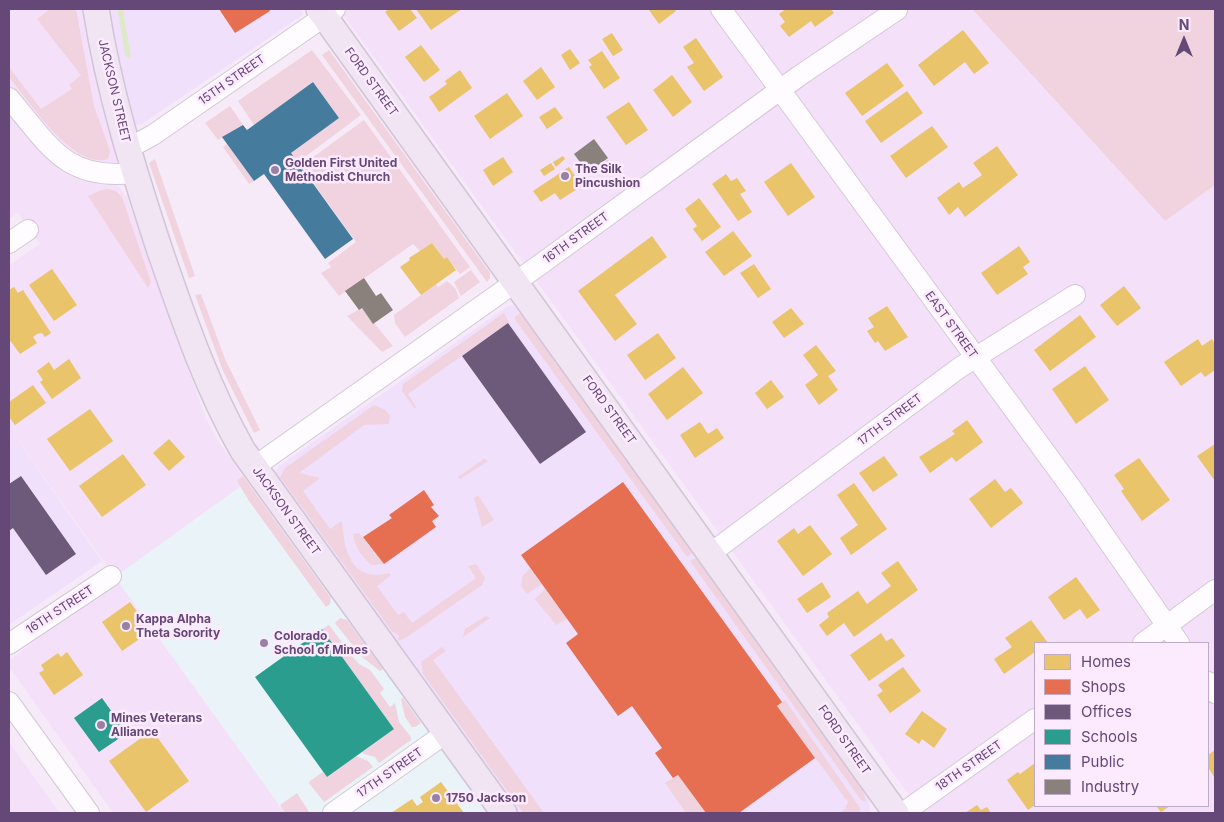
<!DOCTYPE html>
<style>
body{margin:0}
#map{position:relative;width:1224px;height:822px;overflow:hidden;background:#f6eaf8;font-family:Inter,sans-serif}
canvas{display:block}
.frame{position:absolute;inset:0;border:10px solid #654878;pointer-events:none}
.legend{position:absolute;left:1034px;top:642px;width:175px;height:165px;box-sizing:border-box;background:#fcebff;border:1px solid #c0aac9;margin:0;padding:6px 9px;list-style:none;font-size:15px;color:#654878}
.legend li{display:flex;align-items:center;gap:10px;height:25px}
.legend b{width:25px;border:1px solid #c0aac9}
.north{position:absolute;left:1159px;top:15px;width:50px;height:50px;-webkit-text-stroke:4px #fcebff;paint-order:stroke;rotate:0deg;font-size:14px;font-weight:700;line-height:20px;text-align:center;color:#654878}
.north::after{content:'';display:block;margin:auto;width:18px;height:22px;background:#654878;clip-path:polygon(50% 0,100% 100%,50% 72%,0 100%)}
</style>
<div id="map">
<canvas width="1224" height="822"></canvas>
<div class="frame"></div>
<ul class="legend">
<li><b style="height:14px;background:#e9c46a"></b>Homes</li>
<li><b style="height:14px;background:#e76f51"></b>Shops</li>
<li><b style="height:14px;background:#6d597a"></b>Offices</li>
<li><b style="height:14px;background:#2a9d8f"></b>Schools</li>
<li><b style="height:14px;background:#457b9d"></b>Public</li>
<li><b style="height:14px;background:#8a817c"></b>Industry</li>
</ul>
<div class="north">N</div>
</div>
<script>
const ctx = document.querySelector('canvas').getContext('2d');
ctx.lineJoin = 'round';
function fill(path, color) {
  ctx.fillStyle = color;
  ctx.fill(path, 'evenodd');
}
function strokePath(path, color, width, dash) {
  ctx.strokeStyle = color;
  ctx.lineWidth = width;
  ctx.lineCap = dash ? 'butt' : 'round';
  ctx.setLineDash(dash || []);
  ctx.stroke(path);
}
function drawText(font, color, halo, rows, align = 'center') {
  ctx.font = font + ' Inter,sans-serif';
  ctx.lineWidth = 5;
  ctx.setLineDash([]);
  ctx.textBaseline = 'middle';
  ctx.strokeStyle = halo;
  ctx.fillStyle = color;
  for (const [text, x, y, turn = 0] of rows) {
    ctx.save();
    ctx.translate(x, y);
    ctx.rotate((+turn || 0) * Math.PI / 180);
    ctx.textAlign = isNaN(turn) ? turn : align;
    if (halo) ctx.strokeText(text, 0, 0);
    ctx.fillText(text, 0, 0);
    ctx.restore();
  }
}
const residential = new Path2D(`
 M9,9H86L118,157L115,164L103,166L71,160L9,89Z
 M339,9H972L1165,221L1215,185V813H922ZM1035,643H1208V806H1035Z
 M9,111L110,183L118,186L127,197L206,419L218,441L247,482L115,577L285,813H113L10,668V660L115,577L9,428V261L11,264L40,244L18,213L9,219Z
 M9,742L60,813H9Z`);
const commercial = new Path2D(`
 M105,9H300L304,14L142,124L136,125H133Z
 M508,306H514L520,313L862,786L869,796L870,813H513L274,475L279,466Z
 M9,428L102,561L9,625Z`);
const education = new Path2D(`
 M247,482L430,731L488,813H285L115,577Z`);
const green = new Path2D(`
 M50,9H76L94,106L110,151L108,159C73,170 29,101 9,77V67L41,109L72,89L69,85L81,75L37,19Z
 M972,9H1215V185L1165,221Z
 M312,50L361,115L298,162L291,153L339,118L313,82L254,125L238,101Z
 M329,50L490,273V278L487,282L322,55Z
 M230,106L243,125L218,140L205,123Z
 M364,120L470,267L460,274L447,257L444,259L432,243L421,252L413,244L339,296L321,273L331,267L328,263L356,242L301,166Z
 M227,144L254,181L249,184L223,147Z
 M155,159L195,276L189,278L149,163Z
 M108,189L116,191L122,197L151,282L148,288L88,196L101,190Z
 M471,270L480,282L461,296L454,282Z
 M447,281L455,288L459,298L405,337L395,323L394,315L436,284L438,287Z
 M201,294L225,359L260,430L254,433L223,371L195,295Z
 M362,308L393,346L382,352L347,316Z
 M504,313L509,322L408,394L416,407L415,409L402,391L403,384Z
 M520,313L693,552L687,557L514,318Z
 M374,405L385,410L390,416L389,424L364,425L299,473L320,478L303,491L330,529L342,521C344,550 351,583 389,573L391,575L377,586L398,615L404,612L412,623L476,578L468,566L476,564L485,578L482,585L407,637L398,641L399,636L392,631L280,477L285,468Z
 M484,459L488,461L460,479L458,477Z
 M243,476L331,598L330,604L326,607L249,501L237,481Z
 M478,495L494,520L482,527L474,498Z
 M359,533L384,564L371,565C361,555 355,548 353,534Z
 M697,557L862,786L866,802L861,800L690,561Z
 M530,568L542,584L527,594L521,586L522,577Z
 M545,589L567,619L556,625L535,599Z
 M486,616L490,618L463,637L465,629Z
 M340,618L347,620L383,669L380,671L362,657L335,623Z
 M329,625L352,656L359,664L370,670L384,689L380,693L390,707L395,703L399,722L411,737V740L379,763L375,757L364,754L362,752L394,729L322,629Z
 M442,647L446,651L433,660L544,813H523L423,674L421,662Z
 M403,698L421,723L415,727H412L405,717L401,699Z
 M785,700L860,808V813H840L845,809L848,802L777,706Z
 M356,756L368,761L373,767L324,802L309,783L310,781L323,772L327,777Z
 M678,775L706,813H686L665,783Z
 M297,793L309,812L285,813L280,805Z`);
const homes = new Path2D(`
 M389,9H410L417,18L399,31L385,12Z
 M416,9H462L431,30Z
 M675,9L676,11L659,24L649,10Z
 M786,9H831L834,13L815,27L811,21L789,37L780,26L785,22L779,14Z
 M963,30L989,63L974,74L965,62L934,86L918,65Z
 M612,33L623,50L613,56L602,39Z
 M696,38L723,77L704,91L687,67L694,63L683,47Z
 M421,45L440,70L424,82L405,57Z
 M570,49L580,63L570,70L561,55Z
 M602,51L620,78L604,89L589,67L592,65L588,60Z
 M887,63L904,86L862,116L845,93Z
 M541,67L555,87L537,100L523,81Z
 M460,70L472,88L439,112L429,97L447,84L445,81Z
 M672,75L692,102L673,117L653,90Z
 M907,91L923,113L881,143L865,121Z
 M507,93L523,116L490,139L474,116Z
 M629,102L648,130L626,145L606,117Z
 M555,107L563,118L547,129L539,117Z
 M932,126L948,147L906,178L890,156Z
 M997,146L1018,175L965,217L958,207L949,215L937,198L959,182L963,188L982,175L973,163Z
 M563,156L565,159L556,167L553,162Z
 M503,157L513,172L493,186L483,170Z
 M608,160L611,165L604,170L601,165Z
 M551,163L555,169L544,176L540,170Z
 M791,163L815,197L788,216L764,182Z
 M569,167L582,186L560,200L555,193L541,202L533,191Z
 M726,174L731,181L737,178L746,191L740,194L752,212L738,221L712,184Z
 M699,198L721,227L702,241L693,229L697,226L685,209Z
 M733,231L752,256L724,276L705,252Z
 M652,236L667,257L615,295L637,324L615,341L578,291Z
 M432,243L444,259L447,257L456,270L421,295L400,267L410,260L409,258Z
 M1019,246L1030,262L1023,267L1028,274L997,295L981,273Z
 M754,264L771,289L758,298L740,273Z
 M52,269L77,305L54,321L29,285Z
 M1124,286L1141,308L1117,326L1100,305Z
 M14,287L18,293L23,290L51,333L45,337L42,333L37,334L33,337L37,343L20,354L9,339V290Z
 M887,306L908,337L885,351L878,341L875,343L867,331L874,327L868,318Z
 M791,308L804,324L784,338L772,322Z
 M1080,315L1096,337L1050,371L1034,350Z
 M658,333L676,358L645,380L627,355Z
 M1198,339L1202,346L1212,339L1215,344V370L1205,377L1201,372L1181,386L1164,362Z
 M816,345L836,371L828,376L838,390L819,405L805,385L818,375L803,355Z
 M69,359L81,378L52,399L40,382L43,380L37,371L49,362L54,370Z
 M1085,366L1109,400L1076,424L1052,389Z
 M683,367L703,393L667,420L648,394Z
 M771,380L784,397L767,409L755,393Z
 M33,385L46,403L15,425L9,417V402Z
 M90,409L113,441L70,471L47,439Z
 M967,420L983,442L956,462L952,457L930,473L919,457L955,434L952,431Z
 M700,422L708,434L717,428L724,438L695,458L680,435Z
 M169,439L185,457L169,471L153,453Z
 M1215,444V481L1197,456Z
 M123,454L146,485L102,517L79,486Z
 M884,456L898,475L873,492L859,473Z
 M1139,458L1170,500L1142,521L1121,491L1124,489L1114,475Z
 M995,479L1005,492L1011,488L1023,503L991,528L969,499Z
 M854,483L887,529L851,555L840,538L858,525L837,495Z
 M810,525L832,554L803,576L777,541L794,528L798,534Z
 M898,561L918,590L854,637L844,623L827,636L819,625L829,617L827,613L858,591L867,604L891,586L881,573Z
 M1076,577L1100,610L1087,619L1080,609L1064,620L1048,597Z
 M822,582L831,597L807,613L797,599Z
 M130,602L151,631L122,651L102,622Z
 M1031,620L1048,643H1035V652L1004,674L994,659L1012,647L1005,638Z
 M881,633L886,641L892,638L905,656L869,681L850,655Z
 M67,652L83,675L54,695L39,673L44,670L41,665L58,653L61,657Z
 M903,667L921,691L890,713L877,695L883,691L878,685Z
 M922,711L947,729L934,748L922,739L919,744L905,734Z
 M152,730L189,781L146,812L109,761Z
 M1215,750V776L1214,777L1208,767V755Z
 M1035,763V805L1028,810L1007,780L1018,772L1020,774Z
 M441,782L464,813H391L412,799L417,806L423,802L420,797Z
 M977,805L981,810L987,807L991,813H965Z
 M1156,806H1170L1161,812Z`);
const shops = new Path2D(`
 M219,9H269L270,11L235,33Z
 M623,482L782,702L777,706L815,758L739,813H706L678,775L673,778L655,753L662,748L632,706L618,716L566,643L578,634L521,555Z
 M424,490L434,505L431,507L439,516L432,521L436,527L384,564L363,537L392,518L389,515Z`);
const offices = new Path2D(`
 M508,323L586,432L540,464L462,356Z
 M21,476L76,554L46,575L13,528L9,531V484Z`);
const schools = new Path2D(`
 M322,629L394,729L327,777L255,677Z
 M102,698L127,733L99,752L74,718Z`);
const public = new Path2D(`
 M313,82L339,118L291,153L353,239L325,259L264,174L254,181L222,137L243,125L247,130Z`);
const industry = new Path2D(`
 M594,139L608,158L588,173L574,154Z
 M364,278L376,296L381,293L393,310L373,324L362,308L359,310L345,291Z`);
const stream = new Path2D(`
 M120,9L128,55`);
const minor = new Path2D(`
 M721,9L1072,489L1179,643
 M9,98C49,145 65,181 134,173
 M127,149L153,135L335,9
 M9,243L28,230
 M254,467L541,264L799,76L897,10
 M711,553L959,368L1075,295
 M1143,643L1215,590
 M9,644L111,576
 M1208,682L1215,693
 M9,702L89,813
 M333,813L446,733
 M903,813L1035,719`);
const major = new Path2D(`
 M96,9C109,92 134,172 160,251C184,320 207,388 243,451L504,813
 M319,9L896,813`);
const markers = [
 [275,170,5,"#9881a5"],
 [565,176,5,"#9881a5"],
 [126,626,5,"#9881a5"],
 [264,643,5,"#9881a5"],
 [101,725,5,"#9881a5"],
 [436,798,5,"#9881a5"]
];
const streetNames = [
 ["15TH STREET",232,80,-35],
 ["FORD STREET",371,82,54],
 ["JACKSON STREET",114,91,77],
 ["16TH STREET",576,238,-36],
 ["EAST STREET",951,325,54],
 ["FORD STREET",609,410,54],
 ["17TH STREET",890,420,-37],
 ["JACKSON STREET",286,511,54],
 ["16TH STREET",60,610,-33],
 ["FORD STREET",844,740,55],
 ["18TH STREET",969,766,-35],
 ["17TH STREET",390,773,-35]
];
const poiNames = [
 ["Golden First United",285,163],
 ["Methodist Church",285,177],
 ["The Silk",575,169],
 ["Pincushion",575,183],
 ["Kappa Alpha",136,619],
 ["Theta Sorority",136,633],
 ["Colorado",274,636],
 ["School of Mines",274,650],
 ["Mines Veterans",111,718],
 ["Alliance",111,732],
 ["1750 Jackson",446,798]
];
fill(residential, '#f5e0fa');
fill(commercial, '#f0e0fc');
fill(education, '#eaf3f7');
fill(green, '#f0d3de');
fill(homes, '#e9c46a');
fill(shops, '#e76f51');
fill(offices, '#6d597a');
fill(schools, '#2a9d8f');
fill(public, '#457b9d');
fill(industry, '#8a817c');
strokePath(stream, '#dfe9ca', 5.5);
strokePath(minor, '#d3c8d8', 22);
strokePath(major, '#d1c5d7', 28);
strokePath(minor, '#fefcfe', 20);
strokePath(major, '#f1e4f3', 25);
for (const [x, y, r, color] of markers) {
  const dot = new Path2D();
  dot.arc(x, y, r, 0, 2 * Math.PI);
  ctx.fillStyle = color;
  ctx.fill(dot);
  strokePath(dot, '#fcebff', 2);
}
drawText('12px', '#654878', '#fcebff', streetNames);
drawText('bold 12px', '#654878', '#fcebff', poiNames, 'left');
</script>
